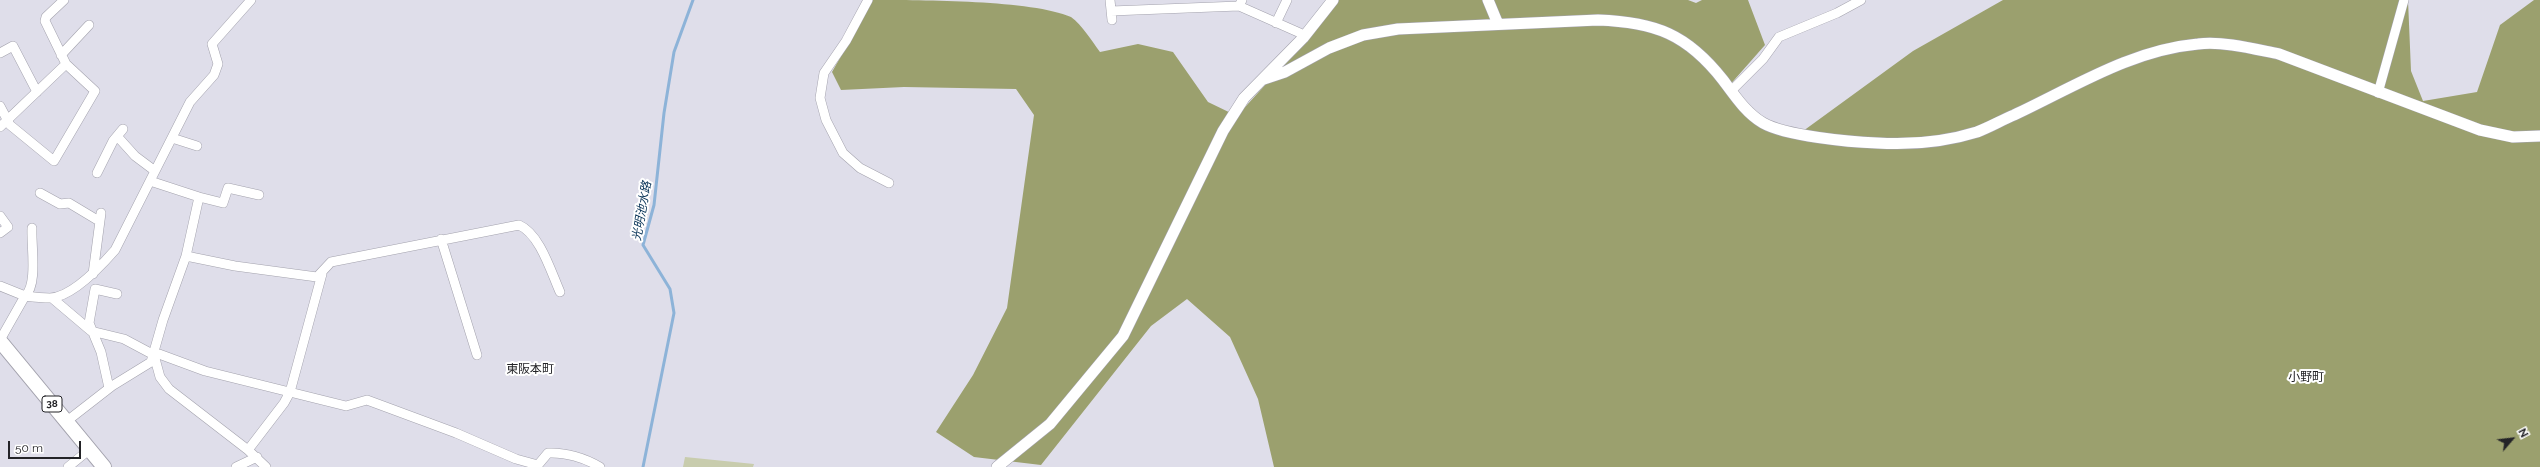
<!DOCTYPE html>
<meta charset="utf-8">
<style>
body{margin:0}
#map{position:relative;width:2540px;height:467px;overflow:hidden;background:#dfdeea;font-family:Raleway,sans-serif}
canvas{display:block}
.north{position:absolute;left:2492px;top:419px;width:40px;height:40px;-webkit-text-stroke:3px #fff;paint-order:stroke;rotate:62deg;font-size:11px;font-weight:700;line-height:16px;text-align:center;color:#232327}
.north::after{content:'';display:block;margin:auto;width:14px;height:18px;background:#232327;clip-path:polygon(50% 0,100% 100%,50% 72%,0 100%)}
.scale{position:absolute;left:8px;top:441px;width:73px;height:18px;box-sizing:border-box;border:2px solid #232327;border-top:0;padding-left:5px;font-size:12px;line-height:14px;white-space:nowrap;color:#232327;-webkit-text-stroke:3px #fff;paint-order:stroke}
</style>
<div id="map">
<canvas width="2540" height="467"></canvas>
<div class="north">N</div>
<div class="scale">50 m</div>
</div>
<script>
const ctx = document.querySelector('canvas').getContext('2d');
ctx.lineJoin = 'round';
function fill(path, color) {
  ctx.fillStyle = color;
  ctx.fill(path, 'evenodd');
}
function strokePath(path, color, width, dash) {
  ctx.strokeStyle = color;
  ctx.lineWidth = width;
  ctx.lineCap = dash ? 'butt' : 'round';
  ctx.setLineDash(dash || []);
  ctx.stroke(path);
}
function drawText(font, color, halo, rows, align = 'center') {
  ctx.font = font + ' Raleway,"Noto Sans JP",sans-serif';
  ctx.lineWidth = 4;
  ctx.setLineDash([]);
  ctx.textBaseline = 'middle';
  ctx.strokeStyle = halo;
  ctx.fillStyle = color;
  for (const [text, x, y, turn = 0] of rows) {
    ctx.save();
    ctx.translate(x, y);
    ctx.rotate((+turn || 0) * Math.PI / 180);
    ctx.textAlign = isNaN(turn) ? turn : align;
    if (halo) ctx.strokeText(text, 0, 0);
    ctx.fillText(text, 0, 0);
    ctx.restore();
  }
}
const green = new Path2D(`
 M685,457L754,464L753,467H683Z`);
const forest = new Path2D(`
 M873,0C922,0 1032,0 1071,17C1082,25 1092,41 1100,52L1138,44L1173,52L1208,102L1237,116L1296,51L1334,0H1688L1696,3L1702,0H1748L1765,45L1728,87L1764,124L1799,134L1913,51L2003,0H2408L2411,71L2423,101L2477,92L2500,25L2534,0H2540V467H1274L1258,399L1230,337L1187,299L1151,326L1041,465L974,457L936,432L973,375L1007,308L1034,115L1016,89L904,87L841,90L832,72Z`);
const stream = new Path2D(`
 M643,467L674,313L670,289L643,245L654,205L664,113L674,52L693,0`);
const minor = new Path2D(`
 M868,0L846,41L824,73L820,98L826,120L843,153L860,168L889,183
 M1110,0L1112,20
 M1242,0L1239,6L1300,33L1303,38
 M1111,11L1239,6
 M1276,23L1287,0
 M0,53L13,46L37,92
 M61,55L89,25
 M1731,91L1763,59L1779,37L1837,13L1861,0
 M2378,93L2404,0
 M0,106L10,125L54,161L95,91L66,64
 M0,127L66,64L45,21L46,17L64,0
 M117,136L135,156L155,171
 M172,138L197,146
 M97,173L113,141L123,129
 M150,181L199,197L186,256L235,266L317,277L331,262L519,225C540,234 551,272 560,292
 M40,193L60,204L69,203L99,221
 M199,197L223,203L228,188L259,195
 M0,216L8,227L0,233
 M441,239L477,355
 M93,274L101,213
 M0,286L25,296C38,285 31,246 32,228
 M52,298L91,331L124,339L154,355L159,354L205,371L346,406L367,400L456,433L516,459L538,465L548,453C565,452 585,458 600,467
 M0,340L25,296C33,297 42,298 50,298C72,297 101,266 115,250L190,102L214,75L218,64L212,44L251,0
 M154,355L160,377L169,389L248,450L266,467
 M109,388L101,352L89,323L95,289L117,294
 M67,421L112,386L151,362L163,320L186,256
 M248,450L284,403L290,392L322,274
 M68,467L90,449
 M236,467L257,457`);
const tertiary = new Path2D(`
 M1488,0L1498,24
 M1264,79L1285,72L1329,48L1363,35L1398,29L1598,20C1655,22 1687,34 1723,80C1735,96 1746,113 1763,123C1786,136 1850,142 1877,143C1910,145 1945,142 1977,132C1990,127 2002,120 2014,115C2074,87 2131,50 2198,44C2224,41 2254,49 2279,54L2480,130L2513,137L2540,136
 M997,467L1050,424L1123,336L1223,131L1244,98L1303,38L1333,0`);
const primary = new Path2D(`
 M0,341L104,467`);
const shields = [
 [52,404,20]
];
const shieldNames = [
 ["38",52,404]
];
const waterNames = [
 ["光明池水路",642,211,-80]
];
const neighbourhoodNames = [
 ["東阪本町",530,369],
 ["小野町",2306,377]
];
fill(green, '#c8ccad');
fill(forest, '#9ba06e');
strokePath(stream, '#8db3d8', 3);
strokePath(minor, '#a3a2ad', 10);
strokePath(tertiary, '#a3a2ad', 12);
strokePath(primary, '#a3a2ad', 16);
strokePath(minor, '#fff', 9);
strokePath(tertiary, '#fff', 11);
strokePath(primary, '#fff', 14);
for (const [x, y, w] of shields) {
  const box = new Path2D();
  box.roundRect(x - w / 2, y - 8, w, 16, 3);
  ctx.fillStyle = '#fff';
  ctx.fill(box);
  strokePath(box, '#232327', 1);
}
drawText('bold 10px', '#232327', null, shieldNames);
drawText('italic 12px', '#083357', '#fff', waterNames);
drawText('12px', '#232327', '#fff', neighbourhoodNames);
</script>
